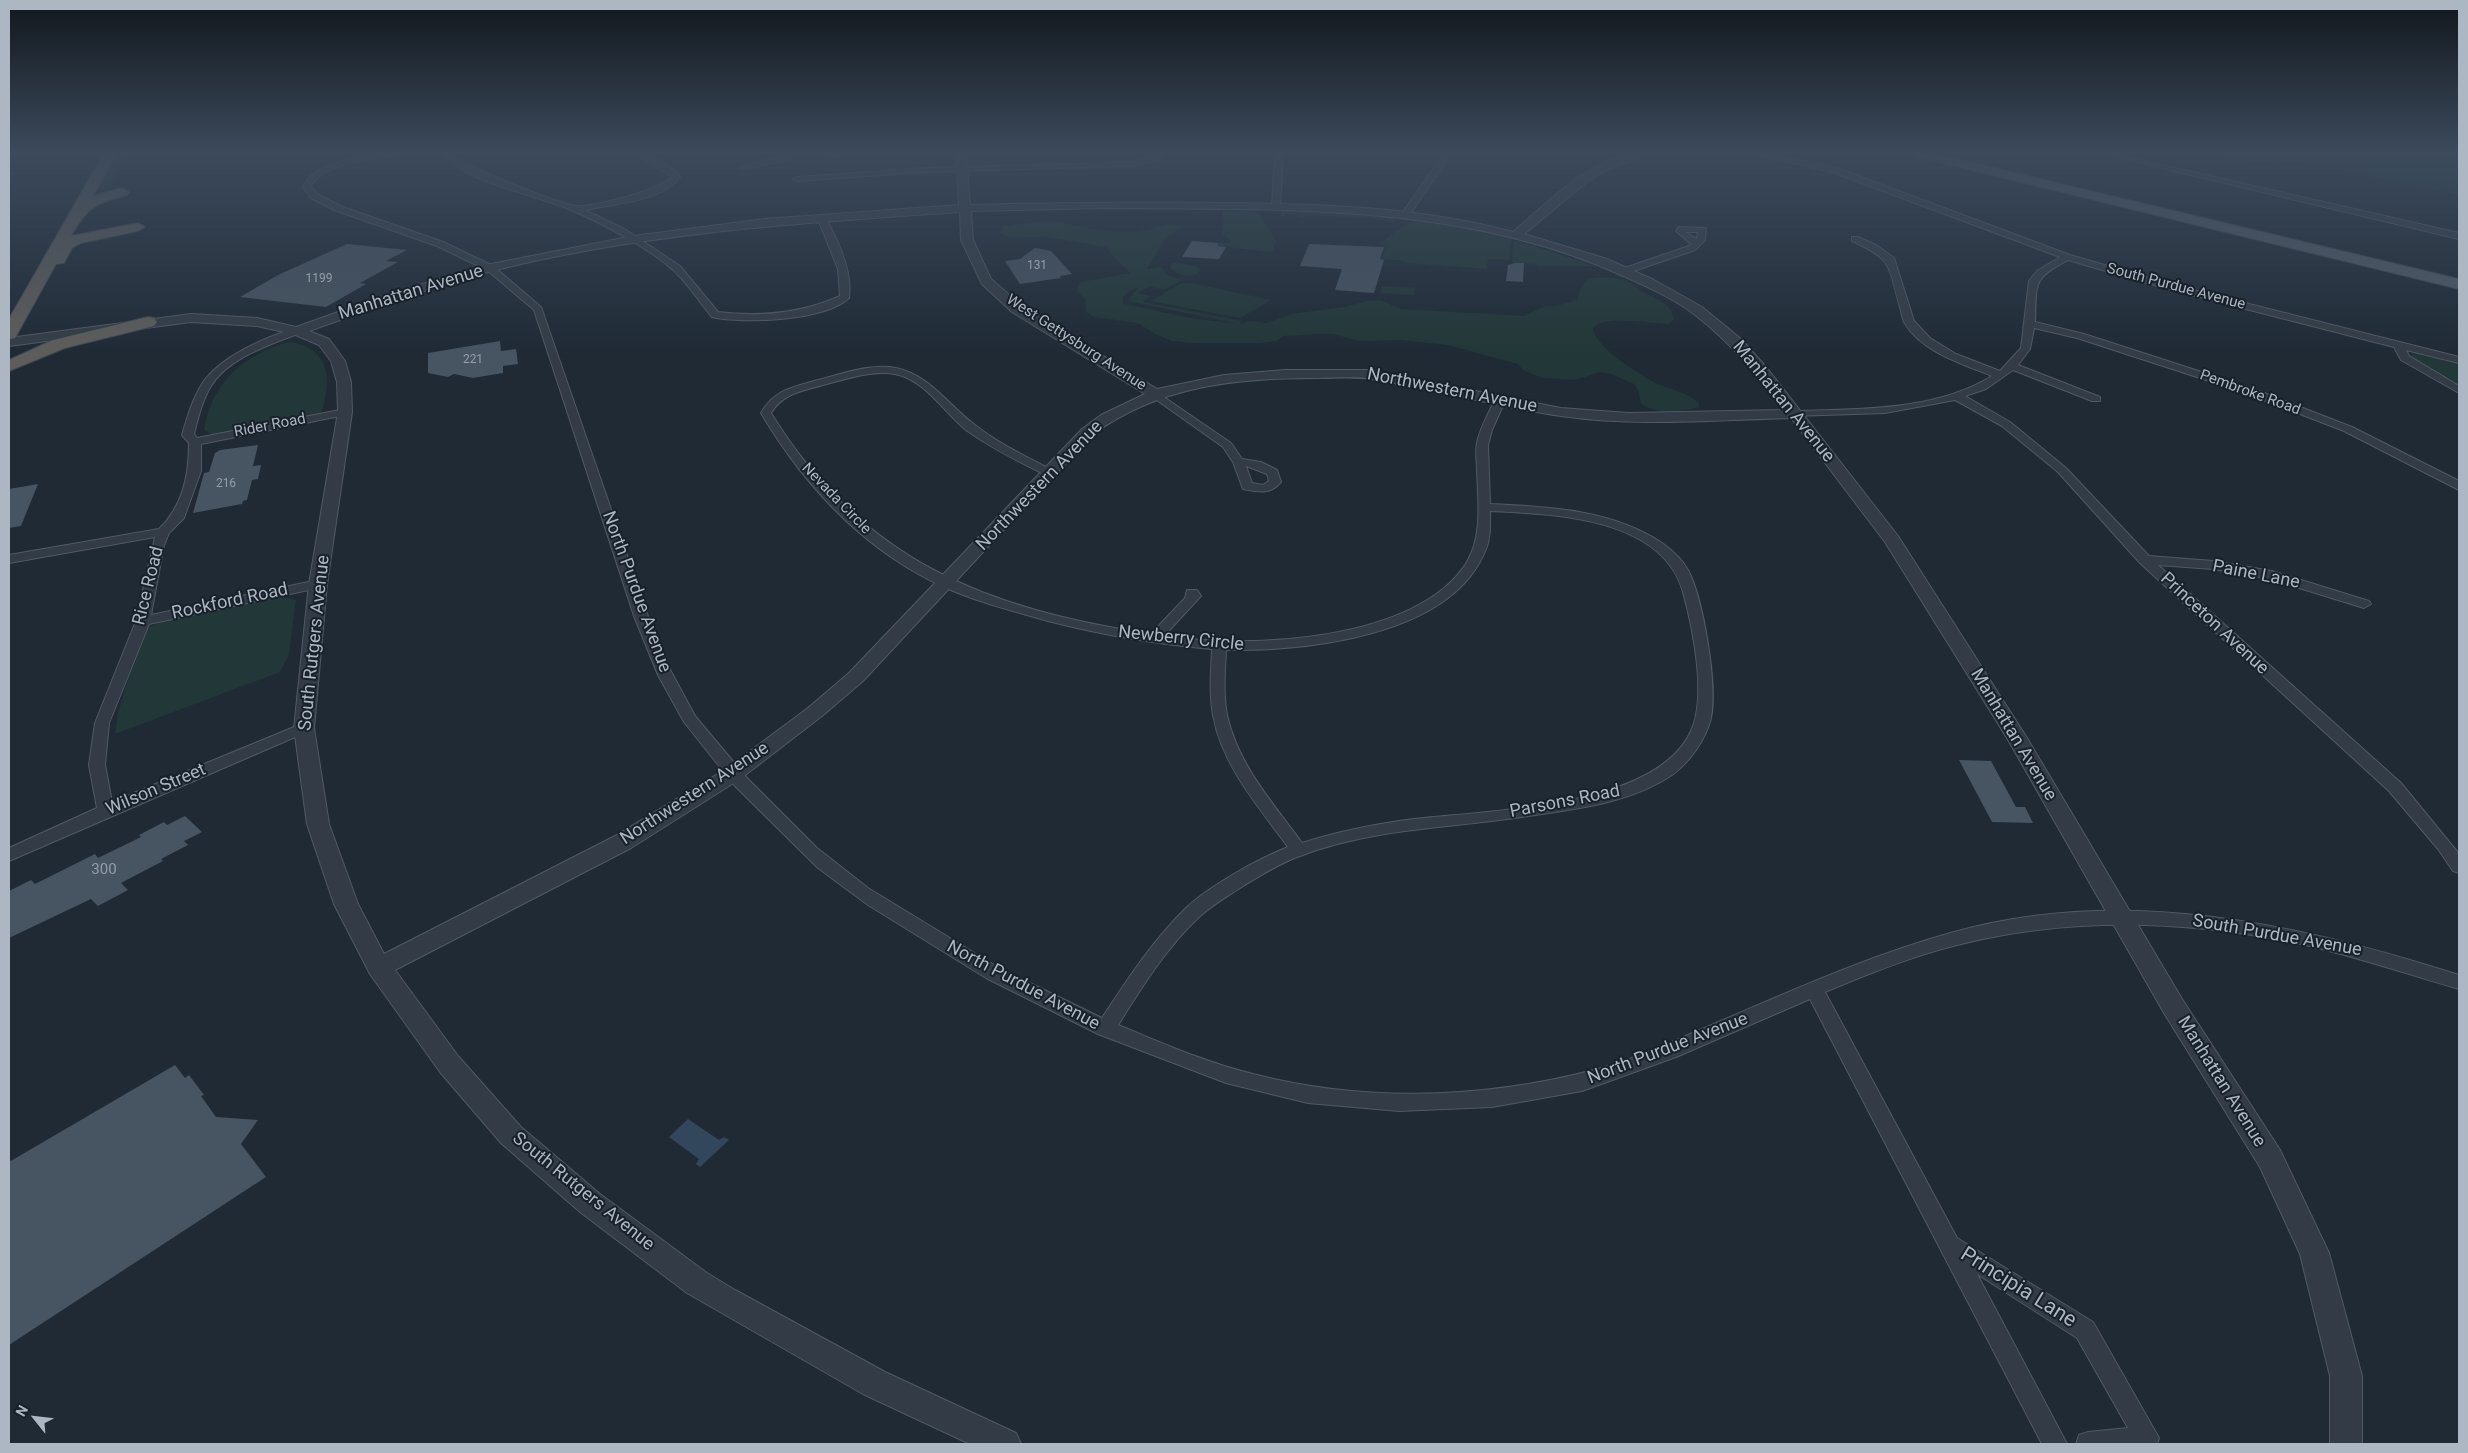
<!DOCTYPE html>
<style>
body{margin:0}
#map{position:relative;width:2468px;height:1453px;overflow:hidden;background:#1f2a35;font-family:Roboto,sans-serif}
canvas{display:block}
.frame{position:absolute;inset:0;border:10px solid #acb7c3;pointer-events:none}
.north{position:absolute;left:10px;top:1393px;width:50px;height:50px;-webkit-text-stroke:4px #18212a;paint-order:stroke;rotate:299deg;font-size:14px;font-weight:700;line-height:20px;text-align:center;color:#acb7c3}
.north::after{content:'';display:block;margin:auto;width:18px;height:22px;background:#acb7c3;clip-path:polygon(50% 0,100% 100%,50% 72%,0 100%)}
</style>
<div id="map">
<canvas width="2468" height="1453"></canvas>
<div class="frame"></div>
<div class="north">N</div>
</div>
<script>
const ctx = document.querySelector('canvas').getContext('2d');
ctx.lineJoin = 'round';
function fill(path, color) {
  ctx.fillStyle = color;
  ctx.fill(path, 'evenodd');
}
function strokePath(path, color, width, dash) {
  ctx.strokeStyle = color;
  ctx.lineWidth = width;
  ctx.lineCap = dash ? 'butt' : 'round';
  ctx.setLineDash(dash || []);
  ctx.stroke(path);
}
function drawText(font, color, halo, rows, align = 'center') {
  ctx.font = font + ' Roboto,sans-serif';
  ctx.lineWidth = 4;
  ctx.setLineDash([]);
  ctx.textBaseline = 'middle';
  ctx.strokeStyle = halo;
  ctx.fillStyle = color;
  for (const [text, x, y, turn = 0] of rows) {
    ctx.save();
    ctx.translate(x, y);
    ctx.rotate((+turn || 0) * Math.PI / 180);
    ctx.textAlign = isNaN(turn) ? turn : align;
    if (halo) ctx.strokeText(text, 0, 0);
    ctx.fillText(text, 0, 0);
    ctx.restore();
  }
}
const green = new Path2D(`
 M118,153H128L108,191L95,188L115,155Z
 M2198,153H2459V195L2314,164L2249,163Z
 M1288,210L1390,215L1396,220L1392,223L1390,220L1307,215L1305,218L1297,217V214H1286L1284,216H1281V212Z
 M1222,211L1258,212L1276,241L1272,252L1217,246L1219,243H1228L1230,240L1221,233L1224,221Z
 M1421,220L1511,237L1480,232L1511,240L1509,260L1488,259L1487,269L1404,263V261L1382,259L1385,247L1378,244L1411,221Z
 M1048,221C1079,225 1107,234 1138,232C1156,230 1164,220 1184,227L1165,238L1147,269L1161,267L1167,275L1182,280L1163,290L1150,286L1138,293L1151,296L1143,301L1144,302L1242,321L1240,324L1250,321L1267,323L1291,314L1345,307L1366,301L1380,300L1401,309L1524,316L1545,306H1556L1577,300L1580,290L1588,279C1604,276 1620,276 1634,285C1638,287 1639,290 1643,292C1658,300 1670,302 1674,319L1669,324C1651,324 1605,314 1593,328C1594,347 1643,377 1660,385C1673,390 1688,393 1699,403V407C1681,412 1655,415 1641,403L1638,390L1634,384L1611,374L1601,372L1575,380L1542,378L1523,370L1518,364L1448,345L1401,340L1360,341L1333,334H1317L1283,336L1276,341L1260,343H1195L1172,341L1155,334L1138,323L1094,317L1086,312L1085,299L1076,290L1081,282L1131,273L1119,263L1106,247L1046,237L1009,238L999,232L1003,226ZM1138,288L1128,301L1239,324L1190,318L1124,304L1122,298L1130,290Z
 M1517,241L1595,266H1537L1536,264L1515,263L1512,261L1513,242Z
 M1175,262L1199,267L1200,271C1192,280 1176,275 1170,267L1171,264Z
 M1182,283H1191L1271,300L1240,318L1151,301Z
 M1382,286L1415,288L1414,295L1380,293Z
 M291,342C329,348 333,380 321,413L309,417L212,434L204,430C210,393 231,366 265,351C273,347 282,343 291,342Z
 M2413,353L2459,364V385L2412,359L2409,357Z
 M283,597L296,600L289,655L280,672L115,734L118,713L141,636L147,628L161,622Z`);
const water = new Path2D(`
 M688,1119L719,1140L724,1137L729,1140L700,1167L696,1164L699,1159L669,1137Z`);
const building = new Path2D(`
 M1192,241L1219,243L1217,246L1226,247L1219,259L1182,257Z
 M347,244L407,250L386,261L398,262L360,283L366,284L326,307L240,297L278,275Z
 M1309,244L1384,247L1380,259L1384,260L1374,293L1335,290L1342,269L1300,266Z
 M1035,248L1051,251L1072,274L1060,276L1061,278L1020,284L1005,261L1020,259Z
 M1515,263H1524L1523,282L1506,281L1508,265Z
 M500,341L501,351L516,349L518,364L503,366V373L473,378L454,374L448,377L428,373V353Z
 M258,445L253,466L261,465L258,479L252,480L247,500L243,501L242,504L193,513L204,473L209,472L215,453L220,450Z
 M38,484L21,526L9,528V489Z
 M1959,760L1991,761L2016,807H2025L2033,823L1992,822Z
 M185,816L202,832L184,841L188,845L161,859L163,861L121,883L128,890L98,906L91,899L9,938V891L31,880L35,884L95,854L98,858L141,837L139,835L164,822L167,825Z
 M175,1065L185,1078L189,1075L204,1095L201,1096L216,1117L258,1120L241,1144L266,1177L9,1345V1162Z`);
const minor = new Path2D(`
 M405,153L402,155C378,158 322,162 311,187L317,194L340,206L443,242L493,266L541,307L648,616L667,664L695,716L747,778L817,848L868,888L999,968L1102,1018C1127,980 1153,940 1186,908C1209,886 1258,859 1288,847C1259,807 1222,766 1213,715C1209,693 1211,671 1212,649C1156,644 1102,635 1048,621C1013,611 977,602 944,587C865,551 805,487 761,413C774,390 793,387 818,380C842,374 870,363 896,368C930,375 949,406 975,425C999,444 1027,457 1054,471V475H1046C1019,462 991,448 966,430C944,412 925,380 895,374C871,370 846,379 823,385C803,391 783,393 771,413C862,561 986,609 1151,634L1185,598L1187,590H1197L1201,596L1164,636C1247,649 1418,642 1467,562C1483,535 1478,500 1477,470C1477,461 1475,452 1477,443C1479,432 1484,422 1489,412C1492,406 1494,399 1500,398L1505,401L1492,430L1488,445L1490,504C1548,507 1611,509 1662,543C1672,550 1682,559 1688,570C1703,598 1718,686 1711,718C1706,739 1690,762 1672,775C1630,803 1577,809 1528,816C1453,828 1372,828 1300,856C1280,863 1261,875 1243,886C1228,896 1212,905 1199,917C1166,948 1142,987 1118,1025C1162,1043 1207,1063 1253,1074C1373,1105 1501,1098 1619,1063C1731,1020 1838,964 1954,932C2122,885 2298,923 2459,975V989C2403,973 2349,954 2292,942C2181,920 2067,917 1957,945C1912,956 1869,974 1825,992L1957,1238L2093,1322L2159,1438L2157,1444H2076L2079,1435L2088,1432L2128,1428L2077,1338L1977,1274L2067,1444H2042L1810,999L1676,1057L1582,1091L1492,1107L1399,1111L1308,1103L1226,1083L1098,1034L986,978L868,905L818,868L735,786L684,722L658,675L634,616L534,310L487,270L437,246L334,210L311,198L303,187C316,158 377,153 405,153ZM1490,511C1553,514 1662,517 1683,592C1693,629 1707,696 1691,731C1655,810 1482,810 1406,820C1371,825 1336,832 1302,843C1273,803 1238,765 1227,715C1223,694 1225,671 1226,650C1306,651 1452,637 1486,549C1491,537 1490,523 1490,511Z
 M441,153H449C459,164 563,206 578,206C597,206 660,190 672,177L634,153C648,153 672,165 680,177C660,203 614,203 585,210L626,230L680,266L718,312C760,317 800,314 840,296L838,269L817,217L824,215C837,238 853,271 849,298C825,321 743,324 712,317C699,302 688,283 673,270C649,248 605,225 576,212C541,196 463,182 441,153Z
 M790,153H799L788,160L745,169L741,167Z
 M819,153H848C842,157 825,157 819,153Z
 M1156,153H1163L1159,160L1133,166L924,172L797,181L793,179L797,177L924,168L1133,162L1153,156Z
 M1275,153H1283L1280,207L1276,209L1272,207Z
 M1441,153H1447L1448,159L1408,217H1402L1401,215L1440,159Z
 M1751,153H1763L1837,168L2070,255L2170,284L2459,357V363L2406,350L2409,356L2459,386V393L2401,360L2394,347L2164,288L2068,260C2031,279 2037,284 2035,322L2084,334L2251,388L2352,427L2459,481V490L2344,431L2243,392L2077,338L2034,328L2030,349L2018,365L2100,397V401H2092L2013,370L1986,389L1965,396L2010,422L2066,468L2149,556L2213,561L2272,571L2369,601L2371,604L2364,608L2270,579L2213,569L2158,565L2401,783L2459,854V873L2453,871L2438,849L2389,791L2140,563L2058,472L2002,426L1955,400L1885,413L1791,416V412L1795,411C1860,409 1935,411 1992,376C1963,364 1921,352 1904,322C1902,317 1901,310 1899,304C1888,264 1892,259 1852,241V237H1858L1876,245L1894,258L1914,321L1930,338L1956,354L2000,371L2021,348L2029,281L2037,271L2060,257L1832,172Z
 M2098,153H2110L2459,233V239Z
 M1679,227L1706,228L1705,240L1695,250L1628,273H1622V269L1689,246L1691,244L1676,231ZM1685,232H1698L1697,239Z
 M297,328L300,329V333C270,345 229,357 211,386C202,401 198,418 194,434L197,438L345,409L350,412L345,415L201,444V471L184,518L169,533L164,545L151,615L318,580L325,584L318,588L149,624L109,723L105,765L112,802L299,725H309L312,728L309,731L9,861V848L97,808L89,765L95,723L136,621L155,537L9,563V555L159,529C183,506 189,475 189,443L182,435C187,418 192,400 202,384C219,357 267,336 297,328Z
 M1155,391L1231,443L1242,459L1261,462L1277,470L1281,482C1270,495 1258,492 1243,489L1233,462L1223,447L1151,396V392ZM1246,466L1267,474L1269,481L1263,485L1252,483Z`);
const tertiary = new Path2D(`
 M956,153H966L970,205C1056,203 1142,202 1227,203C1323,204 1420,207 1513,232C1550,201 1594,153 1646,153L1645,155L1604,171L1587,182L1524,234L1607,259L1654,280L1702,307L1741,339L1767,368L1898,536L2027,738L2182,999L2280,1150L2329,1253L2362,1376V1444H2330V1376L2300,1254L2260,1167L2164,1013L2007,738L1885,542L1791,418C1715,420 1636,427 1561,416C1497,407 1435,389 1371,379C1355,376 1336,378 1319,378C1237,378 1160,385 1092,435L863,681L822,716L740,779L631,848L395,970L458,1056L521,1127L600,1194L707,1273L735,1290L885,1372L1016,1433L1021,1444H970L863,1394L687,1293L580,1212L501,1143L440,1072L370,974L334,904L307,824L294,728L309,584L338,412L337,382L331,361L319,345L293,334L257,326L191,322L9,346V338L191,314L257,318L296,327L389,294L486,265L633,236L765,219L959,205ZM1108,208C1280,210 1461,202 1621,275C1646,286 1673,298 1694,314C1730,342 1757,374 1784,410L1628,413L1561,408L1369,370H1285L1224,375L1157,389L1022,306L991,279L973,240L971,211ZM960,212L961,240L982,284L1012,312L1145,394L1101,415L1082,429L849,673L808,708L726,769L615,836L384,954L358,904L329,824L314,728L327,584L352,412L351,382L345,361L329,339L309,331C369,310 430,287 492,271C645,232 803,223 960,212Z`);
const primary = new Path2D(`
 M1912,153H1932L2459,279V289L1918,157Z`);
const trunk = new Path2D(`
 M104,153H117L93,196L122,188L129,192L127,195C95,204 88,206 71,236L138,223L145,227L138,231L81,243L72,248L64,263L56,264L15,338L9,339V319Z
 M148,317L154,318L157,322L154,326L65,348L9,371V360L53,340Z`);
const farNumbernames = [
 ["131",1037,266],
 ["1199",319,279],
 ["221",473,360],
 ["216",226,484]
];
const farStreetnames = [
 ["South Purdue Avenue",2176,287,15],
 ["West Gettysburg Avenue",1076,343,33],
 ["Pembroke Road",2250,393,20],
 ["Rider Road",270,426,-11],
 ["Nevada Circle",836,499,46]
];
const numberNames = [
 ["300",104,870]
];
const streetNames = [
 ["Manhattan Avenue",411,293,-17],
 ["Northwestern Avenue",1452,391,11],
 ["Manhattan Avenue",1783,402,51],
 ["Northwestern Avenue",1040,486,-46],
 ["Paine Lane",2256,575,11],
 ["Rice Road",149,586,-76],
 ["North Purdue Avenue",636,592,70],
 ["Rockford Road",230,602,-12],
 ["Princeton Avenue",2214,624,43],
 ["Newberry Circle",1181,639,6],
 ["South Rutgers Avenue",315,643,-84],
 ["Manhattan Avenue",2013,735,59],
 ["Wilson Street",156,790,-23],
 ["Northwestern Avenue",695,794,-33],
 ["Parsons Road",1565,802,-11],
 ["South Purdue Avenue",2277,936,10],
 ["North Purdue Avenue",1023,986,28],
 ["North Purdue Avenue",1668,1049,-21],
 ["Manhattan Avenue",2221,1082,58],
 ["South Rutgers Avenue",583,1192,39]
];
const nearStreetnames = [
 ["Principia Lane",2018,1288,32]
];
fill(green, '#223737');
fill(water, '#33475c');
fill(building, '#475461');
strokePath(minor, '#505a64', 2);
strokePath(tertiary, '#505a64', 2);
strokePath(primary, '#3c454f', 2);
strokePath(trunk, '#3d4750', 2);
fill(minor, '#333c46');
fill(tertiary, '#333c46');
fill(primary, '#505b66');
fill(trunk, '#5e5d5b');
const sky = ctx.createLinearGradient(0, 0, 0, 356);
sky.addColorStop(0, '#11171d');
sky.addColorStop(0.43, '#3c4a5c');
sky.addColorStop(1, '#3c4a5c00');
ctx.fillStyle = sky;
ctx.fillRect(0, 0, 2468, 356);
drawText('12px', '#939eaa', null, farNumbernames);
drawText('15px', '#acb7c3', '#18212a', farStreetnames);
drawText('15px', '#939eaa', null, numberNames);
drawText('18px', '#acb7c3', '#18212a', streetNames);
drawText('21px', '#acb7c3', '#18212a', nearStreetnames);
</script>
